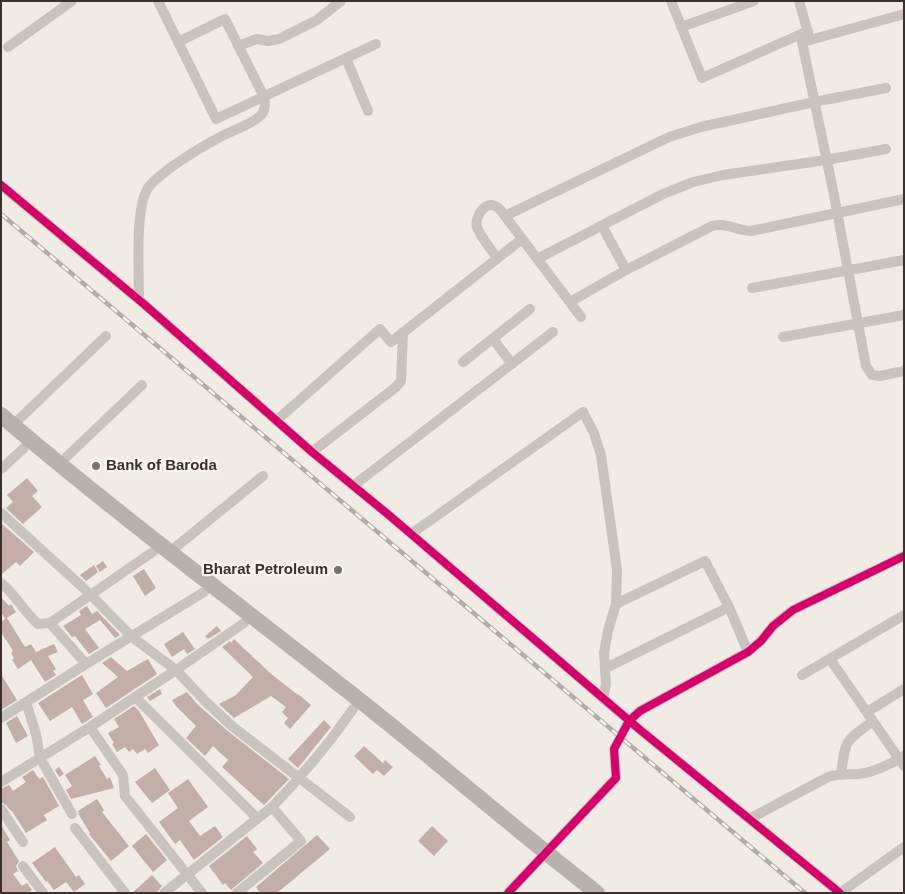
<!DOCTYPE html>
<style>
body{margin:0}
#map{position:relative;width:905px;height:894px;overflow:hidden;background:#f0ebe5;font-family:Helvetica,sans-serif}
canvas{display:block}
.frame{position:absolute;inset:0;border:2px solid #3b302b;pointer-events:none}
</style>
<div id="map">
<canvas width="905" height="894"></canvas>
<div class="frame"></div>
</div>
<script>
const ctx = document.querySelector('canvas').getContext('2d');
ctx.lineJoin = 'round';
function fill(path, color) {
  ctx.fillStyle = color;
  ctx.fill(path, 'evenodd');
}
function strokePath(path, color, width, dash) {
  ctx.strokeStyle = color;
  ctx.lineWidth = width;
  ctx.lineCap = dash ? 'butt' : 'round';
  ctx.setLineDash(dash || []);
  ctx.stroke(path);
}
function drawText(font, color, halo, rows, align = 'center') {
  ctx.font = font + ' Helvetica,sans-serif';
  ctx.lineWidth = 4.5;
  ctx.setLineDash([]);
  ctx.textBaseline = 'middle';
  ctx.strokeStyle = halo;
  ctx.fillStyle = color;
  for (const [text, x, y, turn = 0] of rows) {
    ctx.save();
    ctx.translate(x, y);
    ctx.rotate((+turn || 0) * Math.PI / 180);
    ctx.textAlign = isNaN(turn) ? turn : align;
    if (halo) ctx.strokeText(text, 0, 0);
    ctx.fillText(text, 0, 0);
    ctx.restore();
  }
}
const building = new Path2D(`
 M27,478L38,491L32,496L42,507L23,524L6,508L13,502L7,495Z
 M1,523L34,552L20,566L16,562L1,575Z
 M103,561L107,567L100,572L96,566Z
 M94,565L98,572L86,581L80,575Z
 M144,569L156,588L145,596L133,576Z
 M1,597L9,606L11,604L16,612L5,619L1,612Z
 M87,606L92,614L97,611L120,635L115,638L100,620L85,629L99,648L89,654L75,636L72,637L63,626L81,615L79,611Z
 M7,618L25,647L31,644L36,652L54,644L58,652L48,656L56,669L53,671L56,675L45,682L31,660L18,669L12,660L14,658L11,653L13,651L1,632V622Z
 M217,626L221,631L208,639L205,636Z
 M183,632L195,649L187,654L184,649L172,657L164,644Z
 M234,639L270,673L298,695V694L311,705L290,729L284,723L288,718L282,712L286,707L271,696L234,718L219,704L236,695L253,677L222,647L230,641L231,643Z
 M111,657L127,671L148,659L157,674L106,708L96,693L118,677L102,663Z
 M1,674L17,700L1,710Z
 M82,675L93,694L83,700L93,717L82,724L72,707L50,721L38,703Z
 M160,689L162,694L150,701L147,697Z
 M187,692L198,705L229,732L289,779L264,805L222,767L228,760L213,746L205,756L186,738L196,726L176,706L172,700Z
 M134,706L139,711L159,745L148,753L145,749L137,754L133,749L129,752L125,747L117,752L112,744L114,743L108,733L119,727L114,719Z
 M17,716L28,736L16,743L6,723Z
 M324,720L331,727L298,768L288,759Z
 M364,746L383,763L385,760L393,767L384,776L377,770L373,774L354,756Z
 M95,756L101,765L99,766L107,779L110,777L114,788L71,799L66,790L72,786L65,775Z
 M59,767L64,774L59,777L55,770Z
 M155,768L170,790L152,803L135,782Z
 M33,770L39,779L43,777L59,806L44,815L47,820L26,833L12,811H11L6,805L1,802V789L9,785L13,791L26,782L22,777Z
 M188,779L208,807L189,821L200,836L215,826L223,837L194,860L180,840L175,844L159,822L178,808L168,793Z
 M97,799L104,810L102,812L129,846L111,861L89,834L90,833L79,815L78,811Z
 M1,825L10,840L7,842L19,861L16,866L18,871L13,874L22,886L27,883L32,890L28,893H1Z
 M432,826L448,841L434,856L418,841Z
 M146,834L167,860L153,872L132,846Z
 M317,835L330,849L277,893H260L256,887Z
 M247,836L257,849L253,852L263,863L231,890L225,883L223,885L209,866Z
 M55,847L76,877L79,875L85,884L74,892L66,882L54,890L47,881L46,882L32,863Z
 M152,875L162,886L157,892L132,893Z`);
const minor = new Path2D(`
 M158,1L216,119L346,58L368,111
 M671,1L702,78L808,31
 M799,1L810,40L802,42L833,190L866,366L872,375L880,376L904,371
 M681,27L754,1
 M810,40L904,14
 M238,46L257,39L268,41L279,39L317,20L341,1
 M8,47L72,1
 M346,58L376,44
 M1,185L145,305L312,452L390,516L639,729L840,893
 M505,216L669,137L701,127L814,102L886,88
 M602,226L626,270
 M497,258C491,249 481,238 477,227C474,217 486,199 497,207C500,209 503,213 505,216L581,317
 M537,259L663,194L693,182L723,175L826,160L886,149
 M752,288L904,260
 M139,300C139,275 135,210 147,190C149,185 155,180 160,176C175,163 206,144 224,135C235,129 253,124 261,115C266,109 265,103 264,97L225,19L178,42
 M570,302L626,270L712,226C726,222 737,231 751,231L904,199
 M783,337L904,315
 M493,339L512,364
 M463,362L530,309
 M276,421L380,329L391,342L522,239
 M13,425L106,336
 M312,452L396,387L401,381L403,332
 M59,464L142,385
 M1,469L24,448
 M353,486L553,332
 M1,513L90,594L132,637L176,670L90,727L1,782
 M411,534L583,412L594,433L601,455L617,570L616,604L608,631L604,653L606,684L603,699
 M171,551L263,476
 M1,583C16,595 24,612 38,624L50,623L154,551
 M616,604L705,561L729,607L748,652
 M50,623L86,664
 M244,623L176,670L205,701L233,727L350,817
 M830,659L904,766
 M606,668L729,607
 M802,675L904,615
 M135,697L257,818
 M26,702L36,734L40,758L72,814
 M867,712L904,689
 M1,718L86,664L204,592
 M90,727L123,775L125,796L202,893
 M841,773C846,738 845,742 873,721
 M1,809L23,842
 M749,819L828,777C841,773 846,775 859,774C874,772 891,764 904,756
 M75,828L125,893
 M23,866L43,893
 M164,893L272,807
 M237,893L301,841L272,807C302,776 329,744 353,709
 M508,893L616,778L614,749L629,721L640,711L748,652L761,641L773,626L793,610L904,556
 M840,893L904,847`);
const primary = new Path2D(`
 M1,415C117,514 239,605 358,699C439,763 516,830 597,893`);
const rail = new Path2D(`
 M1,214L805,893`);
const cycleway = new Path2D(`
 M1,185L145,305L312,452L390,516L639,729L840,893
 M508,893L616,778L614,749L629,721L640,711L748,652L761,641L773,626L793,610L904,556`);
const markers = [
 [96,466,5,"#7a716c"],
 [338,570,5,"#7a716c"]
];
const poiNames = [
 ["Bank of Baroda",106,466],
 ["Bharat Petroleum",328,570,"right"]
];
fill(building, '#c3afa7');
strokePath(minor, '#c9c3be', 10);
strokePath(primary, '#b8b1ad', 16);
strokePath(rail, '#b1aca8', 4.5);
strokePath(rail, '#fbf5ee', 2.5, [8]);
strokePath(cycleway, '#d6006c', 8);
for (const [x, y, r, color] of markers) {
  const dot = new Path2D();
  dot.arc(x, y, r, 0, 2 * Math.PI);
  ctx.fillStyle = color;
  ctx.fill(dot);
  strokePath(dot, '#fbf5ee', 2);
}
drawText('bold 15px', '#3b302b', '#fbf5ee', poiNames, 'left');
</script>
